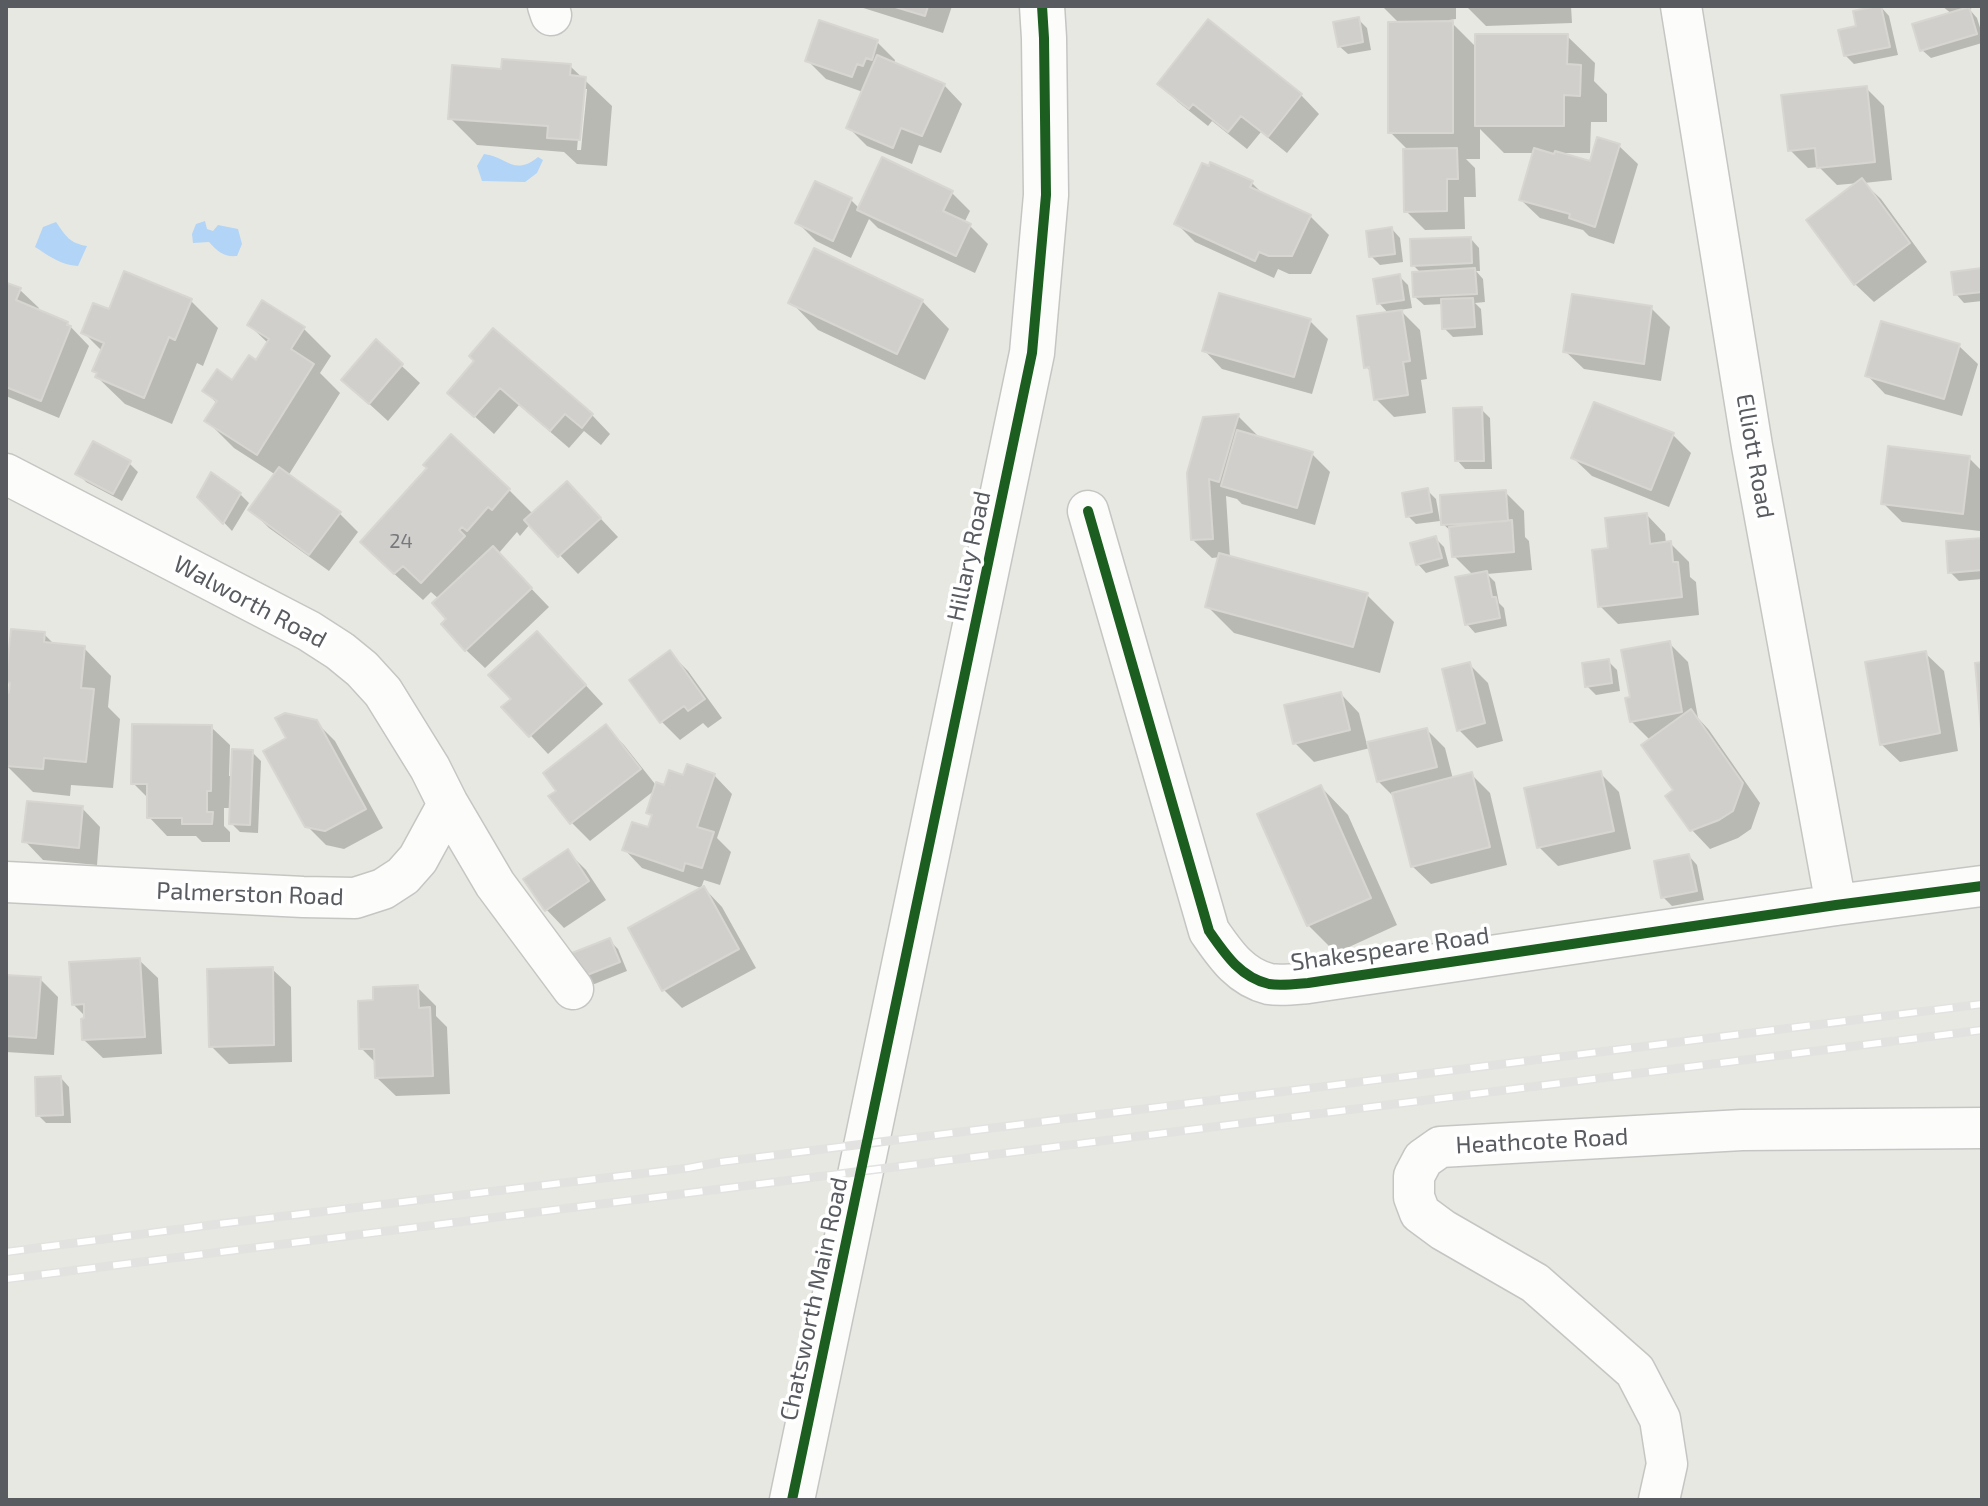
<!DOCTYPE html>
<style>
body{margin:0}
#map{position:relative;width:1988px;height:1506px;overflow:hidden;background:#e8e8e2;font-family:"Exo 2",sans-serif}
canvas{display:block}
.frame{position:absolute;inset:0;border:8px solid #585b60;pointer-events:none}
</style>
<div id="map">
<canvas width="1988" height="1506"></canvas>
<div class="frame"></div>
</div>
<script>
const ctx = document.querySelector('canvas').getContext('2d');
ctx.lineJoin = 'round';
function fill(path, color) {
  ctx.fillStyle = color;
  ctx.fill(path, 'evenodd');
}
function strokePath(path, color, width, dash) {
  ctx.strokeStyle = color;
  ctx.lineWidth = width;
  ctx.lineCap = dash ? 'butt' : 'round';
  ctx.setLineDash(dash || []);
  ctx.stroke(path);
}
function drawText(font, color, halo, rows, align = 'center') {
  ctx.font = font + ' "Exo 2",sans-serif';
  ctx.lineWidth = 7;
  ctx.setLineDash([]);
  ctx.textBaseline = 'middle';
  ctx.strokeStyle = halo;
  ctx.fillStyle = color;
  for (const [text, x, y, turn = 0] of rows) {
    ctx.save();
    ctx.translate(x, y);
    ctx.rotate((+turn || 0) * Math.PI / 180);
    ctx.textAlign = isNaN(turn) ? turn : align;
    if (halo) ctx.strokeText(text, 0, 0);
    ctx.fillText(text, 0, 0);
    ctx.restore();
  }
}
const water = new Path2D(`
 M484,154C506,156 514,177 538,157L543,160L537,173L525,182L482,181L477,166Z
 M205,221L207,229L213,231L218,225L238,229L242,244L237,256C224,257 218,252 209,242L193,243L192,234L196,224Z
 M56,222C66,236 69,243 87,246L78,266C61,265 49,256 35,247L43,227Z`);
const shadow = new Path2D(`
 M857,6H952L943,33Z
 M1382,6H1456V19L1449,20L1477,48L1567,36L1595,63L1594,81L1607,94V122H1591L1590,153H1560L1590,163L1619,146L1638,164L1614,244L1589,236L1583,230L1540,218L1521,200L1535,153H1504L1480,129V159H1466L1475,168L1476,197H1464L1465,229L1425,230L1406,211L1409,151L1390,132L1400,24Z
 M1466,6H1571L1572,23L1486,26Z
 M1942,6H1973L1970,10L1977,18L1982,34V43L1931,58L1922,50L1952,14Z
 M1881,7L1889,16L1898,55L1854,64L1845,55L1859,28Z
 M1358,19L1367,28L1371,50L1348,54L1339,46Z
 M877,42L895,60L894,64L944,85L962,104L941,153L919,145L912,164L867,146L848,127L863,92L826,79L808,61Z
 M570,66L612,106L607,166L577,164L564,152L477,145L450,118L503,71ZM582,89H587L581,150H577Z
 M1160,84L1301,95L1319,114L1287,153L1261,132L1247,149L1212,121L1208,126L1178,102Z
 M1866,88L1884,106L1892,180L1864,183L1881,199L1927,262L1874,302L1855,284L1859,183L1837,185L1819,167L1808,168L1790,150Z
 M816,183L851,200L860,209L951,192L970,211L964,223L970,226L988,244L975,273L878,228L869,219L851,258L816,241L798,223Z
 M1252,183L1264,195L1310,216L1329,235L1311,274H1289L1278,269L1274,278L1195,242L1177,224Z
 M1392,229L1400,238L1403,262L1380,265L1371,256Z
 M1471,239L1479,248L1480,271H1476L1483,279L1485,302L1475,303L1481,309L1483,335L1453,337L1444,328L1443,304L1424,305L1415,297L1421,273L1413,265Z
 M1982,270V301L1964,303L1956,294Z
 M1399,276L1408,285L1412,308L1400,310L1420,330L1427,379L1421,380L1426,413L1394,417L1376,399L1372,372L1366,367L1389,314L1379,303Z
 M8,285L20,290L39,308L37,311L67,323L89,346L59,418L6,396V291Z
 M191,301L218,328L203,366L197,363L172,424L125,404L97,377L98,375L95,371L103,352L83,332L110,312Z
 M922,301L949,329L925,380L818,330L791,302Z
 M263,303L304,329L331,356L320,373L340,393L288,476L339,513L358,532L329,571L269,528L250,509L276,475L234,448L207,421L218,404L204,391L233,383L257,363L269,344L249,325Z
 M1651,308L1670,327L1661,381L1584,369L1565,351Z
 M1310,321L1328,339L1312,394L1222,369L1204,350Z
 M494,331L592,415L610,434L601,445L584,431L569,448L519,405L494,434L449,393L477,361Z
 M376,342L420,383L388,421L343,380Z
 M1959,346L1978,364L1962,416L1885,394L1867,375Z
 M1481,409L1490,418L1492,469H1465L1457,460Z
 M1238,416L1257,435L1256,437L1312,454L1330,472L1315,525L1242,504L1237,499L1226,496L1230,558L1367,595L1394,622L1380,673L1234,633L1207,606L1220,557L1212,558L1193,540L1205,418Z
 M1672,434L1691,453L1669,507L1592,476L1573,458Z
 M1969,458L1982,471L1980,531L1902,522L1883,503Z
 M129,463L138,472L122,501L86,482L78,473Z
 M509,490L533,514L585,502L618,537L578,574L530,524L520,536L517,532L498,554L549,607L485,668L466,650L439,599L431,592L423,600L390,570Z
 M1427,490L1436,499L1440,521L1416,524L1408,516Z
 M1506,493L1524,511L1525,537L1529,541L1532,570L1487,574L1495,582L1499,603L1504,608L1507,626L1475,633L1467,624L1473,575L1454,556L1452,532L1443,524Z
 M240,494L249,503L232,531L200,497Z
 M1647,515L1665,534L1666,544L1670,543L1689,562L1690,577L1696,582L1699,615L1618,624L1600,606Z
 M1436,539L1444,547L1449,566L1426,573L1418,564Z
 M1982,540V579L1959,581L1950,572Z
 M44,634L56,646L84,648L111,676L108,707L120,719L113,788L71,785L70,796L33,792L6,765L12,686L8,682Z
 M1669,643L1688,662L1698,718L1709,730L1760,803L1751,829L1738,838L1710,849L1692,830L1675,791L1651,741L1631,721Z
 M555,652L603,704L548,754L504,707L513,699Z
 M670,653L688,671L722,718L708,728L703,723L680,740L662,722L632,680Z
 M1925,653L1944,671L1958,751L1900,762L1881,744Z
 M1608,661L1617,670L1620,691L1596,695L1587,686Z
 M1469,664L1488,683L1503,741L1477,748L1459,730Z
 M1341,694L1359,713L1367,745L1427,730L1445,748L1453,779L1471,774L1490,793L1507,865L1431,884L1412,866L1396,799L1378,781L1370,748L1314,762L1295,743Z
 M316,722L335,741L383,828L344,849L326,845L307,826Z
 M211,727L230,745L229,776H233L252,752L261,761L258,833L240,832L231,823V808H224V826L230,832V842H202L196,836H167L149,817V799L133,783Z
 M606,727L624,745L655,784L665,788L685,777L714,775L732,794L717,838L731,852L720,885L704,880L701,888L642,868L624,849L649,829L653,817L648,812L655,790L590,841L572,823L551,797L558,791Z
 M1600,773L1619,792L1631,849L1558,866L1539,847Z
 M1321,787L1348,815L1397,925L1336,953L1308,925Z
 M82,808L100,827L97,865L43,860L25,841Z
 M567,851L586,870L606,900L564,928L546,909Z
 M1689,856L1697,865L1704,900L1672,906L1663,897Z
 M704,888L722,907L756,968L682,1008L664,990Z
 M609,940L618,949L627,971L592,985L583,976Z
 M139,960L158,978L162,1054L103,1058L84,1040L86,1017L74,1005Z
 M272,969L291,987L292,1062L229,1064L211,1046Z
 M6,977L40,979L58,997L54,1055L6,1052Z
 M417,987L436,1006V1016L447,1027L450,1094L396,1096L377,1078V1064L361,1048L375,1002Z
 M61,1078L69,1087L71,1123H46L38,1115Z`);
const building = new Path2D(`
 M892,6H928L925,16Z
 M1877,6H1881L1890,47L1844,56L1838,30L1856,26L1853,11Z
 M1969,7L1977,34L1920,51L1912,24Z
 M1359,17L1363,42L1338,47L1333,22Z
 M1208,19L1302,94L1268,137L1241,116L1228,132L1193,104L1189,109L1157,84Z
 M819,20L878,40L872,60L866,58L863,66L857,64L852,77L805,61Z
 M1453,21V133H1388V22Z
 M1475,34H1568L1567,64L1581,65L1580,96L1564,95V126H1475Z
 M877,55L945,84L922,136L901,128L893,148L846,128Z
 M502,59L571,64L570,75L586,77L580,140L547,138L548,126L448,119L452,65L501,69Z
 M1867,86L1875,162L1817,168L1815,148L1788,151L1781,95Z
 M1597,137L1620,144L1595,227L1569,218L1570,214L1519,200L1534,148L1554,154L1555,151L1590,161Z
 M1457,148L1458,179H1447V211L1404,212L1403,149Z
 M882,157L953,191L943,211L971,224L956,256L857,210Z
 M1210,162L1253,181L1250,187L1311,215L1292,256H1269L1259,252L1255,261L1174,224L1202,163L1209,166Z
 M1862,178L1910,243L1854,285L1806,220Z
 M815,181L852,198L833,241L795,223Z
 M1392,227L1395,254L1369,257L1366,231Z
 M1471,237L1472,263L1411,266L1410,239Z
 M814,248L923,300L897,354L788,303Z
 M1475,268L1477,294L1413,297L1412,272Z
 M1982,268V292L1954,295L1951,272Z
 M124,271L192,299L175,340L169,337L144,398L95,377L97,373L92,371L104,343L81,333L93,303L109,309Z
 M1400,274L1404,300L1377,304L1373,279Z
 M7,283L21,288L16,300L68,322L67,325L71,326L41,401L6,387Z
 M1219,293L1311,319L1294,377L1202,351Z
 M1572,294L1652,306L1644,364L1563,352Z
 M1473,298L1475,327L1442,329L1441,299Z
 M262,300L305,327L291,349L314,364L257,455L204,421L217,401L202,391L217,369L232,380L249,355L256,360L269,339L247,325Z
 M1402,310L1410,361L1403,362L1408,395L1374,400L1369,367L1364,368L1357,316Z
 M1881,321L1960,344L1944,399L1865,376Z
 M493,328L593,414L582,428L565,414L550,431L500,388L474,417L447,393L474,361L469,356Z
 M376,339L403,364L369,404L341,380Z
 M1594,402L1674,433L1651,490L1571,458Z
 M1482,407L1484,461H1455L1453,408Z
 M1239,414L1219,482L1209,479L1213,539L1191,540L1187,473L1203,417Z
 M1237,430L1313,452L1297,508L1221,486Z
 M451,434L510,489L492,510L488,507L467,531L462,527L459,530L465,536L421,583L403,566L394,574L360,542L427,468L423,465Z
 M93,441L131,461L113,494L75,474Z
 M1888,446L1970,456L1963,514L1881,504Z
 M279,467L341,512L309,555L248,510Z
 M211,472L241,493L223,524L197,497Z
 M567,481L601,518L558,557L524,520Z
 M1428,488L1432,512L1406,517L1402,493Z
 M1506,490L1508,521L1441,525L1440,495Z
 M1647,513L1650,544L1671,541L1673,562H1678L1682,597L1598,607L1592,550L1608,548L1605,518Z
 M1512,520L1514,552L1452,557L1449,527Z
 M1436,536L1442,558L1416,565L1410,543Z
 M1982,538V570L1948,573L1946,541Z
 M493,546L532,588L465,651L441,624L446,619L432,603Z
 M1219,553L1368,593L1353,647L1205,607Z
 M1487,571L1492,597H1496L1500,618L1465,625L1455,577Z
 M11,629L45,632L44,642L85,646L81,688L94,689L86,762L44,758L43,769L6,766V695L9,692L10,683L6,682V678Z
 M537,631L586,685L529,737L501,707L511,699L488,675Z
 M1670,641L1682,712L1630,722L1625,698L1630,697L1621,650Z
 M670,650L705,699L688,711L684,706L660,723L629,680Z
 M1926,651L1940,733L1880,745L1865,662Z
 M1609,659L1612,683L1585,687L1582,663Z
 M1470,662L1485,723L1457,731L1442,669Z
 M1982,662V740L1975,663Z
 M1341,692L1350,730L1293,744L1284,705Z
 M1691,709L1743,783L1733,811L1719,820L1690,831L1665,796L1673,790L1641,745Z
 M285,713L317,720L366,809L325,831L305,827L263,751L286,738L275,718Z
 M132,724L212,725L211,791H207V812H213L212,824H182V818H147V784H131Z
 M606,724L641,769L570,824L548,796L556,791L543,773Z
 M1427,728L1437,767L1377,782L1367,742Z
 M232,749L253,750L250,825L229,824Z
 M687,764L715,774L697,827L714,832L702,868L685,863L683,871L622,850L632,822L648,827L652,815L646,813L656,782L664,785L669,770L683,775Z
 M1601,771L1614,831L1537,848L1524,788Z
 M1472,772L1490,847L1411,867L1392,793Z
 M1321,785L1371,898L1307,926L1257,814Z
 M27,801L83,806L79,848L22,842Z
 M568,849L589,881L545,911L523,879Z
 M1689,854L1697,891L1661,898L1654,861Z
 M704,886L739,949L662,991L628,928Z
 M610,938L620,962L582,977L572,953Z
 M140,958L145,1037L82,1040L81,1019L84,1018V1004L72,1005L69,962Z
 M273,967L274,1045L209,1047L207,969Z
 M6,975L41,977L36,1038L6,1036Z
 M418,985L419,1008L430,1007L433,1076L375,1078L374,1049H359L358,1001L373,1000V987Z
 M61,1076L63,1115L36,1116L35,1077Z`);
const street = new Path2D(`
 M548,6L551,15
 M1681,6L1752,446L1836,905
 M6,474L309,631L340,651L362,669L383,692L430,768L448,804L495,884L573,989
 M1088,511L1209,931C1225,954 1240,977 1269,984C1281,986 1296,984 1308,983L1836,905L1982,886
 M6,882L303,897L355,898L383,889L403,876L418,859L448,804
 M1659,1500L1667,1464L1660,1419L1635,1371L1535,1283L1443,1230L1420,1213L1414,1197V1176L1423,1159L1440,1147L1742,1130L1982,1128`);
const secondary = new Path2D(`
 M792,1500L1032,353L1046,195L1044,38L1042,6`);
const rail = new Path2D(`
 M6,1252L218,1224L688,1168L720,1162L1982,1004
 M6,1279L1982,1030`);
const cycleway = new Path2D(`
 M1088,511L1209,931C1225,954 1240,977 1269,984C1281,986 1296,984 1308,983L1836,905L1982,886
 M792,1500L1032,353L1046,195L1044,38L1042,6`);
const numberNames = [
 ["24",401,541]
];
const streetNames = [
 ["Elliott Road",1755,456,80],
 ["Hillary Road",969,556,-78],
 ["Walworth Road",250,602,28],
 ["Palmerston Road",250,894,2],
 ["Shakespeare Road",1390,949,-8],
 ["Heathcote Road",1542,1141,-3],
 ["Chatsworth Main Road",814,1299,-78]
];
fill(water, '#b2d4f6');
fill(shadow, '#0003');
fill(building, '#d0cfcc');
strokePath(building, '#d8d6d1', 2);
strokePath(street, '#c5c6c4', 43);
strokePath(secondary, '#c5c5c4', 47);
strokePath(street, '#fcfcfb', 40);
strokePath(secondary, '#fcfcfb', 44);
strokePath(rail, '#e2e2e1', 9);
strokePath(rail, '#fff', 6, [18]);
strokePath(cycleway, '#1b5e20', 10);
drawText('20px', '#77797c', null, numberNames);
drawText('24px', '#585b60', '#fff', streetNames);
</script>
